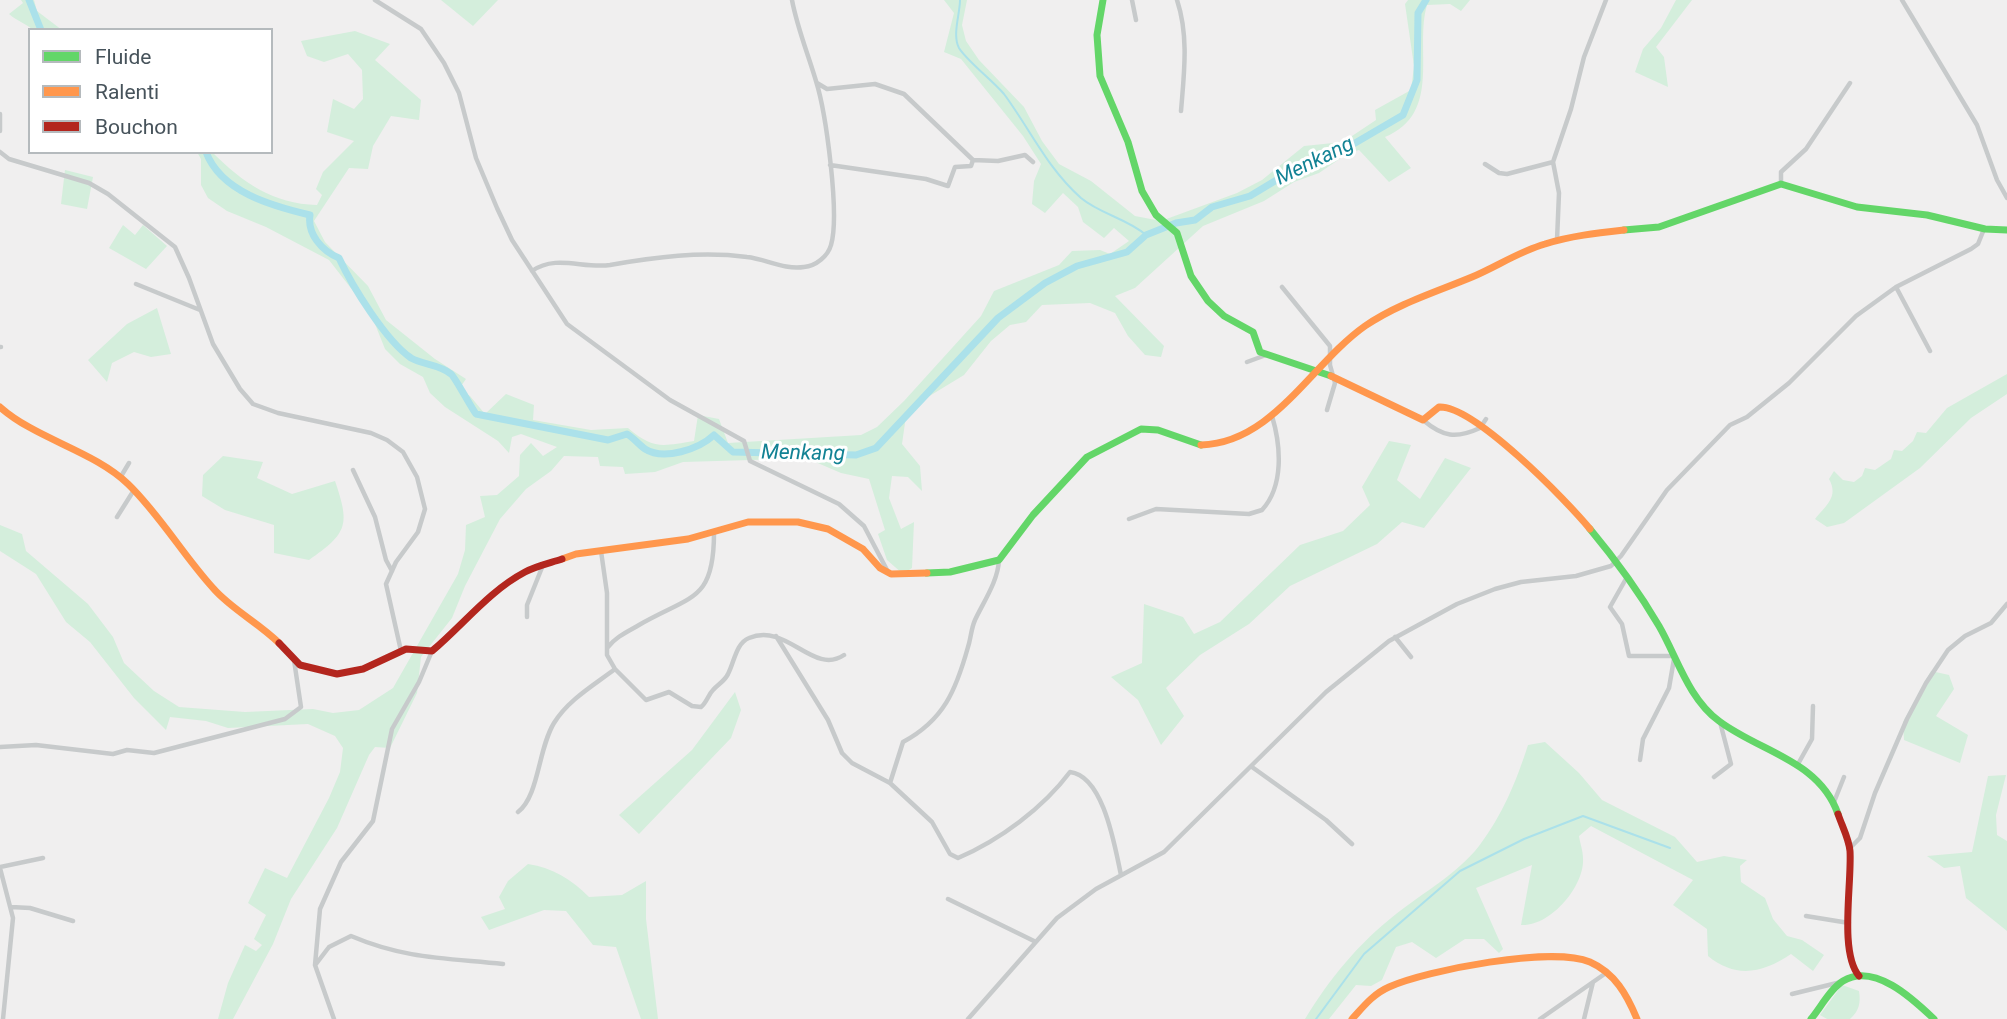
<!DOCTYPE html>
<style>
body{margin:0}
#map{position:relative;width:2007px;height:1019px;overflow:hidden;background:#f0efef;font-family:Roboto,sans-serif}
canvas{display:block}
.legend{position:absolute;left:28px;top:28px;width:245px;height:126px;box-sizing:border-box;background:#fff;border:2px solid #b5babd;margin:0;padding:9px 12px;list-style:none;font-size:21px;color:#47535b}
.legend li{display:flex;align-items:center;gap:14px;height:35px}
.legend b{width:35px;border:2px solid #b5babd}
</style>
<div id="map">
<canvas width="2007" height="1019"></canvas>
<ul class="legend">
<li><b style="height:9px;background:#63d668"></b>Fluide</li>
<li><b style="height:9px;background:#ff974d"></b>Ralenti</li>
<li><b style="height:9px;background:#b3261e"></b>Bouchon</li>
</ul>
</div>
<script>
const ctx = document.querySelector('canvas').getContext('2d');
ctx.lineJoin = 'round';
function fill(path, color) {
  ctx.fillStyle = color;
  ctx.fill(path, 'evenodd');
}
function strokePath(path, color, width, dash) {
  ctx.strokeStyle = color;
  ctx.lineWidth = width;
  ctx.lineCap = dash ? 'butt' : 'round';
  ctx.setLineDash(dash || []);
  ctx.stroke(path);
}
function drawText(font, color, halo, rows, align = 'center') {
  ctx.font = font + ' Roboto,sans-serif';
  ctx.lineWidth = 6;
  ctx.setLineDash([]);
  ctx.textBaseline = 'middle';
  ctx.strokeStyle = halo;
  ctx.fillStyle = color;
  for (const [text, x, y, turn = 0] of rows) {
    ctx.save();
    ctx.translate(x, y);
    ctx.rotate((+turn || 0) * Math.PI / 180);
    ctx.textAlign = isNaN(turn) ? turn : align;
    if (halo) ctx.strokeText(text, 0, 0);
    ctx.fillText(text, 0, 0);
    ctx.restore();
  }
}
const green = new Path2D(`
 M21,0H34L37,11L62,30H33C25,23 17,21 9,14L23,3Z
 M441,0H498L473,26Z
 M944,0H967L962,25L966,41L979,60L1024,107L1042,141L1059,164L1091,181L1135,216L1161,221L1237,193L1262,180L1304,146L1343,142L1376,120L1375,110L1411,90L1414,66L1405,4L1408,0H1470L1461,11L1450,4L1427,5C1414,49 1443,113 1385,137L1411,168L1389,182L1359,150L1347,154L1319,173L1294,182L1264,201L1203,226L1135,288L1115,296L1164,346L1161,357L1145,355L1128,336L1115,313L1090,303L1042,305L1026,322L1010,325L991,341L964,375L918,403L906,416L902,444L920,466L922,491L908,477L892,476L889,498L901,529L914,522L912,568L903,574L887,560L878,534L885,530L869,479L841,473L813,461L785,459L683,462L655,472L625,474L623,467L600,466L598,457L564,456L551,471L526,489L500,519L465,586L452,618L421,657L417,693L390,748L375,747L369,755L337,828L291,899L273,944L233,1019H218L228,983L245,945L256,951L262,945L254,939L266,915L248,903L265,868L287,878L329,798L340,772L343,748L335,736L308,724L228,728L206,721L170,717L166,730L134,698L90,642L66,622L36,574L0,551V525L22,534L26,551L88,604L113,637L124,663L154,691L179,707L245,712L313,709L333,713L359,710L393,688L458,574L465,550L466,525L485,517L480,496L497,495L519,476L520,455L531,443L543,456L557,447L521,434L512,437L509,453L498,441L445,407L430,393L423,377L400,364L385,349L371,314L329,260L266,227L227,211L208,198L201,185V159L197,152H212C242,182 273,204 317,205L322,195L316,189L323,172L354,141L327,132L333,99L354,109L363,99L362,70L348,54L324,62L307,56L301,41L355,31L390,44L375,60L421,100L419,120L391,116L373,146L368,169L349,168L314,221L325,242L368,286L386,320L435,359L466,379L459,389L470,396L485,414L506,394L534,405L533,420L591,430L628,428C654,450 662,446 694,441L698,415L719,419L728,443L861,435L877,427L904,401L981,316L994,291L1059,265L1072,251L1100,250L1110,254L1129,241L1114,228L1104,238L1083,222L1078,207L1063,193L1045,213L1032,204L1034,181L1041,164L1023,136L961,59L944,52L954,13Z
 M1676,0H1692L1656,47L1664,57L1668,87L1635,72L1643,49L1661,28Z
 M65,170L93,177L87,209L61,204Z
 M123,225L135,235L143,225L167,246L146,269L109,248Z
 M157,308L171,354L151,357L134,352L112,363L107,382L88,360L127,324Z
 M2007,374V394L1971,418L1920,468L1844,523L1827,527L1815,519C1826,505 1839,497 1829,479L1834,471L1843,480L1854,482L1862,476L1865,468L1875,470L1891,459L1894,450L1902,451L1913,441L1917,432L1926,433L1947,408Z
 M1389,441L1411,445L1397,480L1420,499L1445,458L1471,468L1424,528L1402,522L1377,544L1290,586L1249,624L1200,655L1166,688L1184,716L1161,745L1138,700L1111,677L1142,663L1144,604L1183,617L1194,634L1220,622L1300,545L1343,531L1370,505L1362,487Z
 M223,456L263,462L257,478L292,494L335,481C350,525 348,533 309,560L274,553V525L225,510L202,496L203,475Z
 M1931,671L1949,675L1954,689L1936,716L1968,735L1960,763L1904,740L1903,722Z
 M735,692L741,710L731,738L639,834L619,815L692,750Z
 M1545,742L1579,773L1602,800L1675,837L1697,862L1724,856L1747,860L1740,866L1741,882L1765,898L1773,919L1787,936L1802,940L1824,955L1813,971L1791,954C1763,973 1736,979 1708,956L1707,929L1673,905L1693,880L1591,826L1579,836C1580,843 1583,851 1583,858C1585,886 1550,927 1521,925L1532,865L1476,888L1503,949L1499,953L1484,939H1465L1436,958L1412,942L1396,947L1382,980L1371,986L1356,985L1329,1019H1305C1330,978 1358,944 1396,914C1424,892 1457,874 1479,846C1503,814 1516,782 1528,745Z
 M2006,775L1996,815L1997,835L2007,841V931L1966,898L1960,866L1944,868L1927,856L1972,852L1988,776Z
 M528,864C553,868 571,879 589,897L622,895L646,881V919L658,1019H641L616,947L593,945L566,911L544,910L489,930L481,917L505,909L499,897L508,881Z
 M1842,985L1859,991C1861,1003 1859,1011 1850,1019H1827L1820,1015Z`);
const stream = new Path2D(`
 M960,0C960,14 952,35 959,48C967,61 992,80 1004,94C1030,129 1047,168 1081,198C1100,214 1128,219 1146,235
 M1316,1019L1364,954L1460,871L1524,839L1583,816L1670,848`);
const river = new Path2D(`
 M29,0L41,30
 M206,152C221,192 272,206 310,215C307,234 322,251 339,258C352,286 386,341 411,358C423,365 439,364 451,374C455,377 470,406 476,414L608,440L627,434C634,438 639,445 645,449C664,461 699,449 714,435L733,452L856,455L876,448L998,318L1045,283L1077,266L1127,252L1146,235L1176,223L1195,220L1212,207L1250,196L1313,158L1350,146L1403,115L1417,80L1418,13L1426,0`);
const street = new Path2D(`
 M375,0L421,29L444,63L459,93L476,158L497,208L512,240L567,324L670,400L744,441L750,461L839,504L864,526L887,570
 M1132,0L1136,20
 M1177,0C1189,36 1184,74 1181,111
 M1902,0L1977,125L1997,180L2007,198
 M817,83L827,89L875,84L904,94L973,160L998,161L1025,155L1033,162
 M0,114V131
 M0,152L9,159L89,183L108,194L175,247L189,278L213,344L240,389L253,404L278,413L371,433L387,440L403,452L417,477L425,509L418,532L396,562L386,584L401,651
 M1485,164L1499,173L1507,174L1553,162
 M830,165L926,179L948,186L955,167L971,166L973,160
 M1781,184V172L1806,149L1850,83
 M1557,240L1559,193L1553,162L1571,109L1584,57L1606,0
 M532,271C556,254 583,269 610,265C655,257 701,251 747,257C766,259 784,270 804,267C816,266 828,256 831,245C840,215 826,113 816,81C808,54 797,27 792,0
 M136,284L200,310
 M1282,287L1330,346V365L1335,383L1327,410
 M1896,287L1930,351
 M0,347H1
 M1247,362L1266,355
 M1423,420C1443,437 1456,439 1480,428L1486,419
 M353,470L375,517L386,560L392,571
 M120,478L129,463
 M117,517L134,490
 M1129,519L1156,509L1249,514L1262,510C1284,486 1281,446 1272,416
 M601,551L607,593V655L615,669L646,700L669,692L692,706L701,707C707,702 708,695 713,690C718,684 725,681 728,674C734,663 736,643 749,638C787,622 813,676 844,655
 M1627,577L1610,607L1622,624L1629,656H1672
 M527,617V605L543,565
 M776,636L828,720L842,753L852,763L890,783L903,742C944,720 956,690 968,647C971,638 971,629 975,620C984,601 998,581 999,560
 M1395,637L1411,657
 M608,647C617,636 627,632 639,625C691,595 714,602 714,533
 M0,747L36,745L113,754L127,750L154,753L285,719L301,707L294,660
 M1640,760L1643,739L1669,688L1674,659
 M1798,764L1812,739L1813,706
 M1252,767L1326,820L1352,844
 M1714,777L1731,764L1720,722
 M890,783L932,822L950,854L958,858C1000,840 1043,808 1070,772C1104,776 1115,848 1121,875
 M1834,802L1844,777
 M518,812C539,796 538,749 554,723C568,700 594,685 615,669
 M1850,848L1860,838L1875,793L1907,719L1926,683L1948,650L1965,636L1991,623L2007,604
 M0,867L43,858
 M0,868L13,918L3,1019
 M948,899L1034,941
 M11,907L30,908L73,921
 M1806,916L1849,923
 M316,964L329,947L351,936C405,959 446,958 503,964
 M1792,994L1841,982
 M334,1019L315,965L320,909L341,862L373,821L392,729L419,682L432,651
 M968,1019L1057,918L1096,889L1164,852L1326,692L1389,641L1457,604L1495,589L1521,582L1576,576L1611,566L1621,556L1667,490L1730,425L1747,417L1789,383L1856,316L1896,287L1971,249L1978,244L1984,229
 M1540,1019L1606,973
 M1584,1019L1593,982`);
const fast = new Path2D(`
 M1103,0L1097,35L1100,76L1128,142L1142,191L1156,215L1177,233L1191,276L1208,301L1224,316L1253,332L1260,352L1331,376
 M1624,230L1659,227L1781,184L1857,207L1927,215L1985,229L2007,230
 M1590,529C1615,559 1639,592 1659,626C1677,657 1688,698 1719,721C1760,752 1819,760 1838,814
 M927,573L950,572L999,560L1033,515L1087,457L1141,429L1158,430L1201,445
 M1811,1019C1821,1007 1830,989 1843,981C1874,962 1913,999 1934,1019`);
const slow = new Path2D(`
 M1331,376L1423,420L1439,407C1474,405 1567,501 1590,529
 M0,407C36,439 94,451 128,484C160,515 183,555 213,588C231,609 259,623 279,643
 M1201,445C1273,443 1311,364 1365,326C1397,304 1436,292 1472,277C1496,267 1520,251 1545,244C1570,236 1597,233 1624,230
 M562,559L576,554L688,539L748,522H798L828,529L863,549L880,568L891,574L927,573
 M1352,1019C1363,1007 1373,994 1389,987C1427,970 1552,946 1590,962C1615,973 1627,995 1637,1019`);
const jam = new Path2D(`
 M279,643L300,665L337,674L363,669L406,649L432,651C463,625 489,591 525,572C536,566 550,563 562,559
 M1838,814C1842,826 1849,839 1850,851C1852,883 1839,952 1859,976`);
const waterNames = [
 ["Menkang",1315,162,-26],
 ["Menkang",803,454,1]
];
fill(green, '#d4eedc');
strokePath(stream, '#abe1ea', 2);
strokePath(river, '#abe1ea', 7);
strokePath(street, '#c7cacb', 4.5);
strokePath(fast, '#63d668', 7);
strokePath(slow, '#ff974d', 7);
strokePath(jam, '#b3261e', 7);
drawText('italic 21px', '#128294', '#fff', waterNames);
</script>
